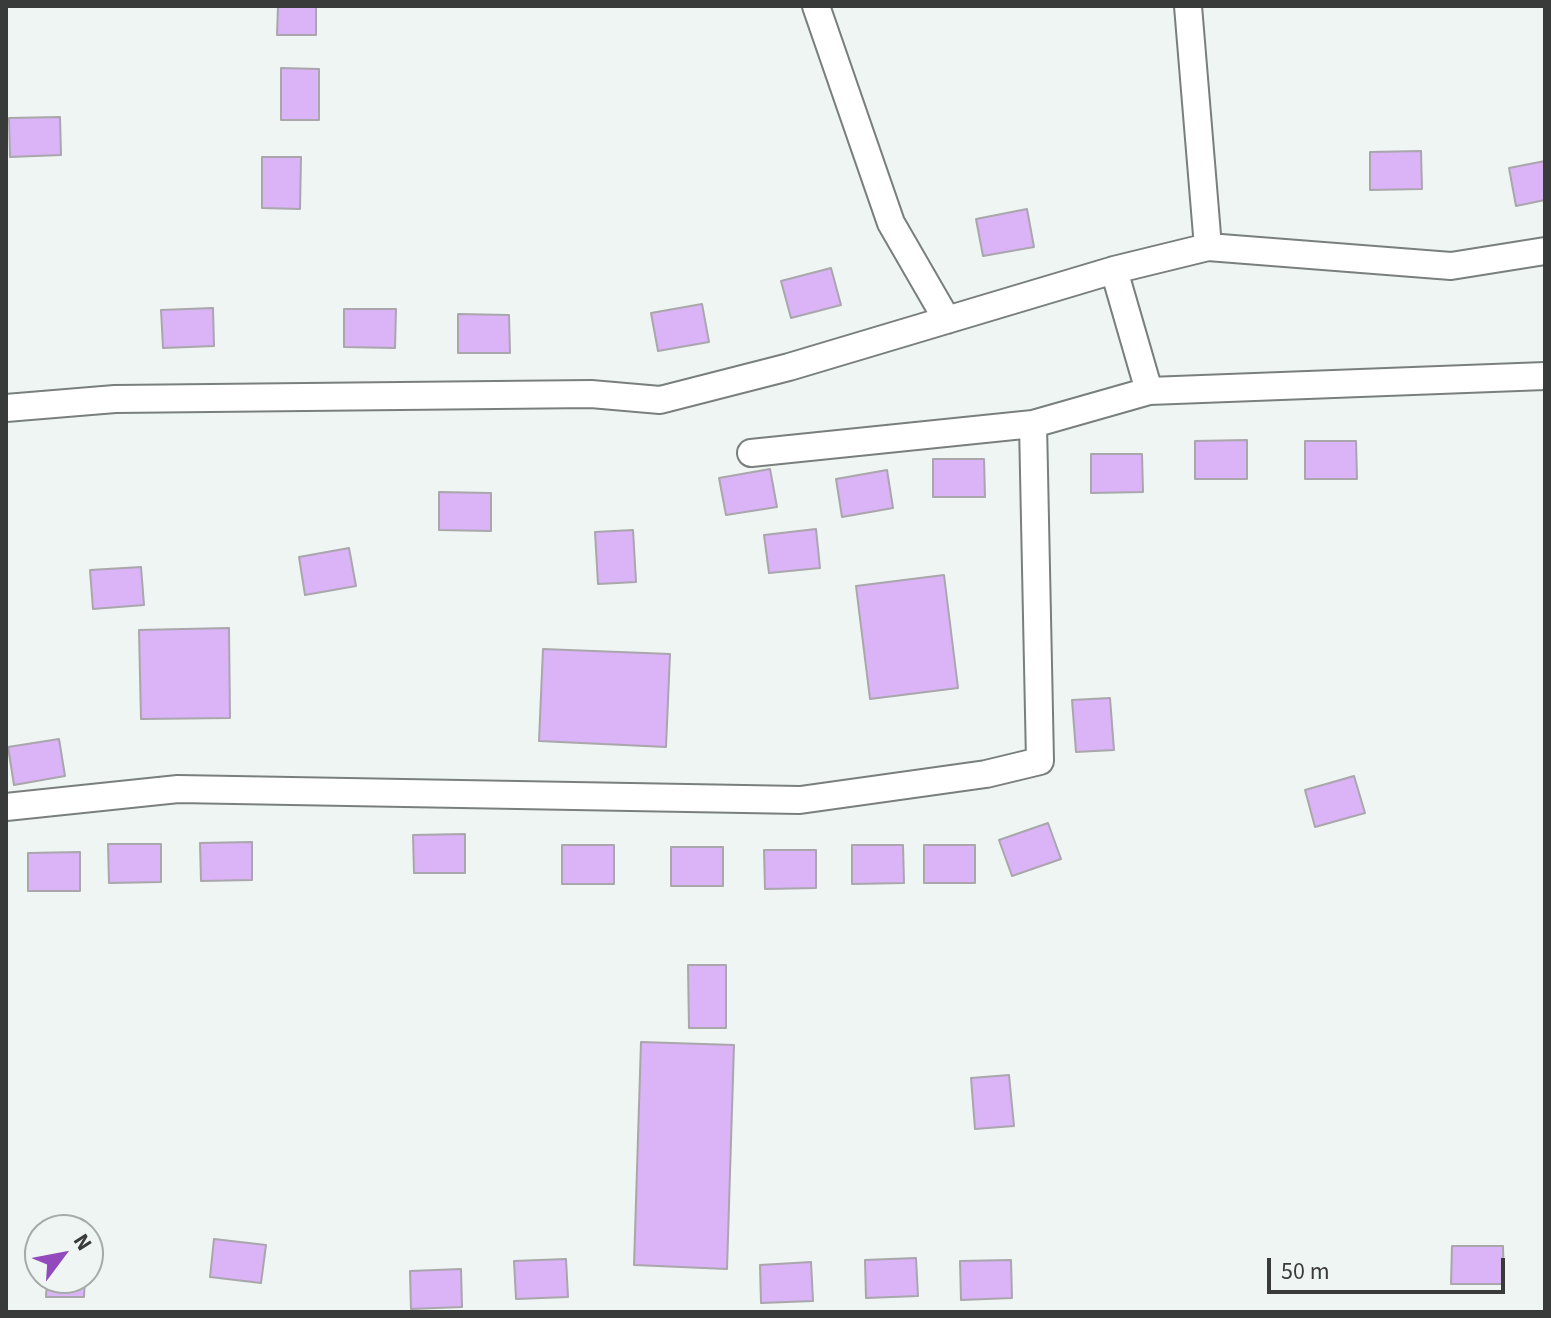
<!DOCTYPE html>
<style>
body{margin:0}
#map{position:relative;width:1551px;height:1318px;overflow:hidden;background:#eef5f3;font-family:"Source Sans 3",sans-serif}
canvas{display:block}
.frame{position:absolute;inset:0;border:8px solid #393b3a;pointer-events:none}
.north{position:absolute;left:24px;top:1214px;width:80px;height:80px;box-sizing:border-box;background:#eef5f3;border:2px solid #a6aba9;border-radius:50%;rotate:58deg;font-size:22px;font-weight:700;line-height:32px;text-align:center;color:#393b3a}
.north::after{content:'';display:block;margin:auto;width:28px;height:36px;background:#924abc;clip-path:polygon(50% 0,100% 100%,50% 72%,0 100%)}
.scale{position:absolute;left:1267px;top:1258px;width:238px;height:36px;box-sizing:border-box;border:4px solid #393b3a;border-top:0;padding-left:10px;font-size:24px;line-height:28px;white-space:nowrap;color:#393b3a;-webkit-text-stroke:6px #eef5f3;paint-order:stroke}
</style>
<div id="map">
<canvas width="1551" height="1318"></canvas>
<div class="frame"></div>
<div class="north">N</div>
<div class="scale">50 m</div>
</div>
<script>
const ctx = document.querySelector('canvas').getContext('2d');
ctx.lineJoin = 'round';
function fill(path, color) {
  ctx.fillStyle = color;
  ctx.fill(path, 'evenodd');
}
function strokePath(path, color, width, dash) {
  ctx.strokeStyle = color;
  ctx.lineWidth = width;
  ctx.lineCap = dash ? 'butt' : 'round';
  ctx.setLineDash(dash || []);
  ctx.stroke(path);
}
const building = new Path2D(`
 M278,6H316V35H277Z
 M281,68L319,69V120H281Z
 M60,117L61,155L10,157L9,118Z
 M1421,151L1422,189L1370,190V152Z
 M262,157H301L300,209L262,208Z
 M1545,161V200L1516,206L1509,168Z
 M1027,209L1034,247L983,256L976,219Z
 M831,268L841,305L791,318L781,281Z
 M702,304L709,342L658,351L651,313Z
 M213,308L214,346L163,348L161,310Z
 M344,309H396L395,348L344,347Z
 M458,314L509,315L510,353H458Z
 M1247,440V479H1195V441Z
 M1305,441H1356L1357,479H1305Z
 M1091,454H1142L1143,492L1091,493Z
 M933,459H984L985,497H933Z
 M770,469L777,507L726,515L719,478Z
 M887,470L893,508L842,517L836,479Z
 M439,492L491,493V531L439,530Z
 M816,529L820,568L769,573L764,535Z
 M633,530L636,582L598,584L595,532Z
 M349,548L356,586L305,595L299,557Z
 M141,567L144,605L93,609L90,570Z
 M944,575L958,688L870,699L856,586Z
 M229,628L230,718L141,719L139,630Z
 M543,649L670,654L666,747L539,741Z
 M1110,698L1114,750L1076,752L1072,700Z
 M59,739L65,776L14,785L8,747Z
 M1354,776L1365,813L1315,827L1305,790Z
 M1048,823L1061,859L1012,876L999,840Z
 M465,834V873H414L413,835Z
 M252,842V880L201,881L200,843Z
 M108,844H161V882L109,883Z
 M562,845H614V884H562Z
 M852,845H903L904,883L852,884Z
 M924,845H975V883H924Z
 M671,847H723V886H671Z
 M764,850H816V888L765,889Z
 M80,852V891H28V853Z
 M688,965H726V1028H689Z
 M641,1042L734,1045L727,1269L634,1265Z
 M1009,1075L1014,1126L975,1129L971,1078Z
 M214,1239L266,1245L261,1283L210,1277Z
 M1452,1246H1503L1504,1284H1451Z
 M916,1258L918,1296L866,1298L865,1260Z
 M566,1259L568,1297L516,1299L514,1261Z
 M1011,1260L1012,1298L961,1300L960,1261Z
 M811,1262L813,1301L761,1303L760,1265Z
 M461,1269L462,1307L411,1309L410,1271Z
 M47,1278H85L84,1297H46Z`);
const street = new Path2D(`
 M816,6L891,223L947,320
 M1188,6L1208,247
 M1114,270L1149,391
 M6,408L115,399L591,394L660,400L789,367L1114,270L1208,247L1451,266L1545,251
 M751,453L1033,424L1149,391L1545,376
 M6,807L178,789L800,800L986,774L1040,761L1033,424`);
fill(building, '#dbb3f7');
strokePath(building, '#a9a6ac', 2);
strokePath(street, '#797f7d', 30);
strokePath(street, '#fff', 26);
</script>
